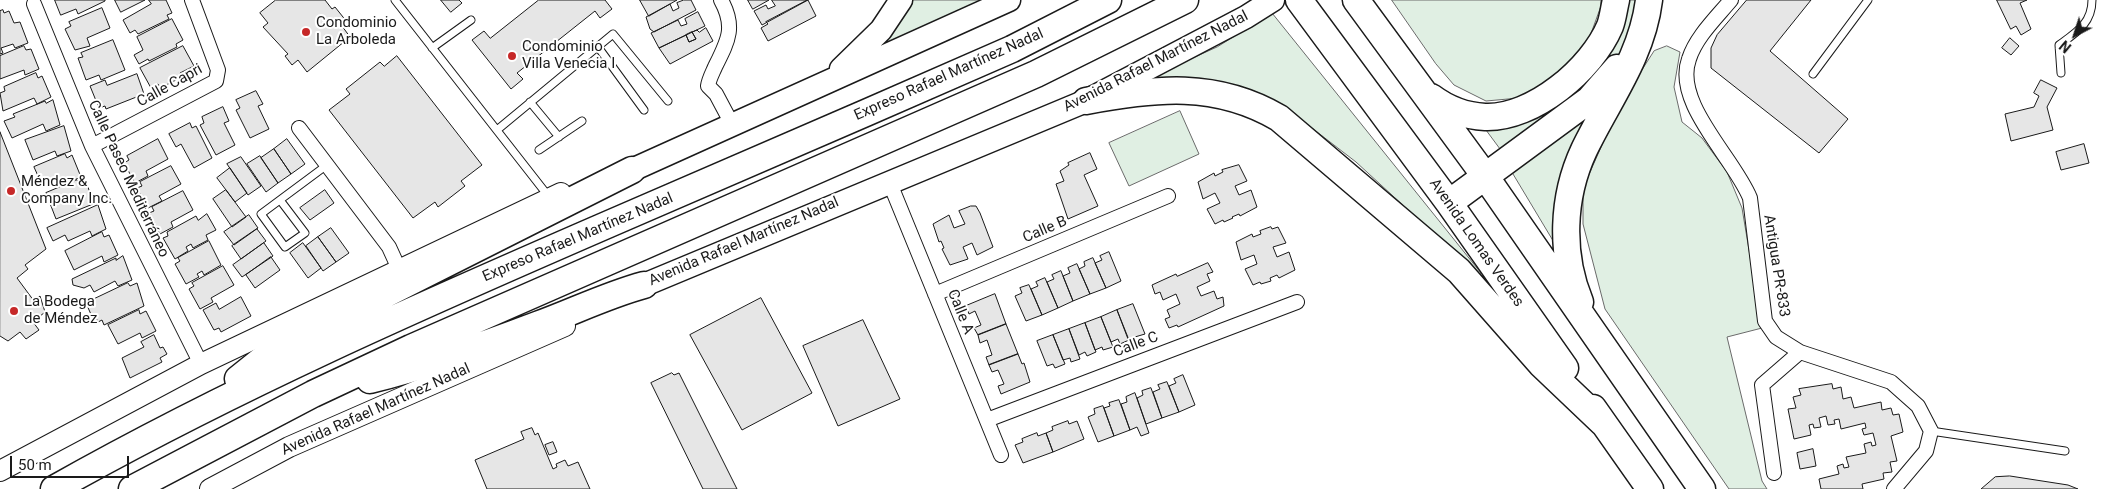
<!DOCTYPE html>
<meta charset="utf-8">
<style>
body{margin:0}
#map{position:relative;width:2110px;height:489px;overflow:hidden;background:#fff;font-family:Roboto,sans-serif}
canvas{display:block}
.north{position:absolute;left:2050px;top:10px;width:50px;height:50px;-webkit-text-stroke:4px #fff;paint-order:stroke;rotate:220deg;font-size:14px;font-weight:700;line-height:20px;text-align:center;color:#1a1a1a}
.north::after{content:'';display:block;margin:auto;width:18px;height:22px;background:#1a1a1a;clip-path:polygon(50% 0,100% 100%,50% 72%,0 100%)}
.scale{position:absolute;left:10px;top:456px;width:119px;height:22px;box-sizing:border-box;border:2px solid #1a1a1a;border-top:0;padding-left:6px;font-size:15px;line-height:18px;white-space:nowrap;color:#1a1a1a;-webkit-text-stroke:4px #fff;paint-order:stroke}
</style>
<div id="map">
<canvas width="2110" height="489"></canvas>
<div class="north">N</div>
<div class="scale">50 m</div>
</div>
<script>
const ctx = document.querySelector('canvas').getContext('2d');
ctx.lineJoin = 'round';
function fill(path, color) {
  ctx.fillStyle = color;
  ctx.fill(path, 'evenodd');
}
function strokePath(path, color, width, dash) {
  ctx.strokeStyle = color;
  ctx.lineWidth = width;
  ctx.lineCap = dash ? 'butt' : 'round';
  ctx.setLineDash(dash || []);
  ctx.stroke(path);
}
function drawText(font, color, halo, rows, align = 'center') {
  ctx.font = font + ' Roboto,sans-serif';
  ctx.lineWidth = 4;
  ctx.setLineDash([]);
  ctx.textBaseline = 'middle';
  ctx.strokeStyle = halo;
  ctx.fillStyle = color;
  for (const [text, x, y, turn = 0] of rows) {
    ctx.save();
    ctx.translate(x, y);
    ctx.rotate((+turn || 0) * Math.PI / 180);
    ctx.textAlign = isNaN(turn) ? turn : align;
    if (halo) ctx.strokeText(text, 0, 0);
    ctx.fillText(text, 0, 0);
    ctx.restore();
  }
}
const green = new Path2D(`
 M910,0H992L885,48L881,41Z
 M1392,0H1601V6L1589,39L1564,67L1530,97L1486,101L1454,85L1436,64Z
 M1630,0H1641C1638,12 1636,26 1632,38C1614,80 1540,125 1503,153L1483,126L1619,32Z
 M1272,13L1481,273L1480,276L1356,162L1295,115L1148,78L1217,47Z
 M1667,46L1680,52L1674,87L1682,122L1702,138L1727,172L1742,208L1762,328L1727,337L1762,481L1767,489H1729L1605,309L1583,224V188L1620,104L1654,51Z
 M1608,91L1561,254L1510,169Z
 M1180,111L1199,154L1129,186L1109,143Z`);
const building = new Path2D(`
 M55,0H105V1L78,14L76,9L61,15Z
 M115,0H145L121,12Z
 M149,0H166L172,13L167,15L169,19L138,34L135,30L130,33L123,20L151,4Z
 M276,0H325L332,9L335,7L347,22L342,26L350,37L307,72L298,60L292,65L285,56L288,54L263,27L268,23L260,13Z
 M441,0H459L462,3L451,12Z
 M539,0H605L612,9L600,18L595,11L517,73L523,79L511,89L472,40L484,31L490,38Z
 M640,0H677L649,16Z
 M684,0H691L696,10L654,32L650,29L646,17L670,4L673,11L679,8L677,3Z
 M748,0H769L753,9Z
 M772,0H808L762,25L754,11L766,5L768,9L775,6Z
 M808,0L816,16L768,41L761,28L768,24L766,22Z
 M1747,0H1811L1770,51L1848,119L1819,153L1711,68V48L1717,35Z
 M1997,0H2027L2020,3L2031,29L2021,35L2016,26L2011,29Z
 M102,8L110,28L87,38L90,46L75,50L65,29L71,26L69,22Z
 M3,10L4,13L9,11L14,23L20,22L28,43L15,48L13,44L1,48L3,53L0,54V11Z
 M698,12L705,26L659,48L651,33L678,20L681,26L687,24L685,19Z
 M172,19L183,40L176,44L177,47L149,61L148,59L139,64L134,55L143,50L137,37Z
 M706,28L713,41L670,64L659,48L686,35L689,42L696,39L692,32L697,30L699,32Z
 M692,32L696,39L689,42L686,35Z
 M2010,38L2019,46L2011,55L2002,48Z
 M113,40L125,70L101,80L99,75L86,80L78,58L83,57L81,53Z
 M24,46L26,50L31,49L39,69L25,75L24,70L0,79V56Z
 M183,46L194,66L180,73L182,77L160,88L158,84L151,88L140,68Z
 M397,56L482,165L461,181L465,186L438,207L435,202L413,218L329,110L350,94L346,89L380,62L384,66Z
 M36,73L38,78L42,76L51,97L37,104L34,98L3,111L0,93L5,91L4,87Z
 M137,74L144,94L106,109L105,106L99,108L90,86L105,80L107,85Z
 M2041,80L2057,88L2047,107L2053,130L2011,141L2005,114L2034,107L2039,96L2034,93Z
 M256,91L263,104L258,106L269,129L250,138L236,110L240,108L236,100Z
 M53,100L60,125L46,131L43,124L12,138L4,121L15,117L13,114L45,101L46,103Z
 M223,107L229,121L224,123L235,145L216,155L200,125L204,123L202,117Z
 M190,123L192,128L196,126L212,158L194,168L181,144L176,147L169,134Z
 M64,126L71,151L57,156L55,151L33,160L25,140Z
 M0,132L46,249L25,265L28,269L17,278L34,301L40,296L45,312L33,322L39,330L26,339L20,332L8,341L0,336Z
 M158,139L168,159L146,171L148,176L135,183L124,163L129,160L127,156Z
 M287,139L305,164L291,174L274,149Z
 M2084,144L2089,163L2061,170L2056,152Z
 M274,149L291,174L278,183L261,158Z
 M1090,153L1097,169L1084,175L1098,206L1068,219L1056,184L1064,181L1060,171L1069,165L1068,163Z
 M65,154L67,158L72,155L81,177L67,183L65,178L43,187L34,167Z
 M260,156L278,183L266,192L247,164Z
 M241,157L261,186L248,195L227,164Z
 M1239,165L1247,181L1235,186L1239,195L1251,190L1257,207L1240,216L1239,214L1232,217L1233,218L1224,222L1223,220L1215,224L1207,209L1220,203L1215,193L1203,199L1198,182L1214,173L1215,176L1223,172L1222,170Z
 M171,166L181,184L159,196L162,201L148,208L137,188L142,186L140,182Z
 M230,168L247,193L235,202L217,178Z
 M77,180L78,183L86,180L93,204L56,219L46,193Z
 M226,190L246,217L232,227L213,199Z
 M325,190L334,203L310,220L300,208Z
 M183,191L193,210L171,222L173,227L160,234L149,213L154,211L152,207Z
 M98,205L106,229L92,236L90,231L68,241L65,235L53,241L47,228Z
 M971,206H976L980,213L993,247L977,255L972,243L963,247L968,259L950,265L942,249L944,248L941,241L939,242L933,224L949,215L954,228L965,224L959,211Z
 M207,214L216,230L206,235L208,240L193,248L191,244L186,247L188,251L175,259L163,238L168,236L167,232L196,216L198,220Z
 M249,215L258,228L234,245L224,232Z
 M1271,227L1272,229L1278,227L1286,243L1273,247L1277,257L1289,252L1295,270L1279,278L1277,275L1270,278L1271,281L1261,284L1260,282L1253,285L1245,269L1257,264L1254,255L1241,260L1236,242L1252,234L1253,237L1261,234L1260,231Z
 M331,228L349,253L336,262L318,237Z
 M257,229L266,241L241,259L232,246Z
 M102,232L104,237L109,235L118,255L104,262L102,256L74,270L65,251Z
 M318,237L336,262L323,271L306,246Z
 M209,241L221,265L204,275L202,271L197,274L199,277L186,284L175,264L180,261L178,258Z
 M264,243L273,256L242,277L233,265Z
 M303,243L321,268L308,278L290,253Z
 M1109,252L1121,281L1106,288L1095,263L1102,260L1100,256Z
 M123,256L132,280L118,286L115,281L94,292L90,285L84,288L73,285L72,279L116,258V260Z
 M271,257L280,270L255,288L246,275Z
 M1093,258L1106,288L1090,294L1079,269L1085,266L1084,262Z
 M1208,263L1213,272L1207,274L1210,281L1197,287L1201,296L1214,291L1217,299L1223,297L1224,306L1178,327L1177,325L1169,328L1165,319L1170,317L1167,310L1180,304L1176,294L1163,300L1160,292L1155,294L1152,285L1176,274L1177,276Z
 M1077,264L1090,294L1073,301L1063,276L1070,273L1068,268Z
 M223,266L234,285L211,298L213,302L200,309L189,289L194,286L192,283Z
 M1061,271L1073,301L1058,308L1047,282L1054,279L1052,275Z
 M1045,278L1058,308L1042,315L1031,289L1038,286L1036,282Z
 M128,283L130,286L137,283L144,306L104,325L102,320L98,322L96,318L93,319L86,303Z
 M1029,285L1042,315L1026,321L1015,296L1022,293L1020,288Z
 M995,294L1006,324L978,335L974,328L981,325L975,311L969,314L966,306Z
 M241,297L251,316L221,332L219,328L214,330L203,310L216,303L219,309Z
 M761,298L812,393L742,430L690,335Z
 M1133,304L1145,334L1128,339L1117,310Z
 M139,310L140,314L146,311L156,331L142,338L140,333L118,344L108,325Z
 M1117,310L1129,340L1120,344L1118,339L1111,342L1101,317Z
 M1101,317L1113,347L1103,350L1102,347L1095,350L1085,323Z
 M863,320L900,399L838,426L803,346Z
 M1085,323L1096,352L1087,356L1085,352L1079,355L1069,329Z
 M1006,324L1018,354L989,365L986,357L992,355L987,340L980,343L978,335Z
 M1069,329L1080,359L1071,362L1070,358L1063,360L1053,335Z
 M154,335L160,348L163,347L167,354L160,358L162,362L130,378L122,358L144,347L141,342Z
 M1053,335L1065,364L1055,368L1053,364L1047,366L1037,341Z
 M1018,354L1022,364L1024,363L1030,382L1001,394L998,386L1004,384L998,370L992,372L989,365Z
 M672,373L674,375L679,373L737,489H703L651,383Z
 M1183,375L1195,405L1179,412L1169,386L1176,383L1174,379Z
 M1167,382L1179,412L1162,418L1153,392L1160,389L1158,385Z
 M1832,384L1833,389L1841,387L1843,399L1851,397L1854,408L1881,402L1882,410L1891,408L1893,415L1899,414L1903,432L1891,436L1897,461L1890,462L1892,472L1883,473L1884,479L1862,484L1863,489H1821L1819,479L1839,474L1837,466L1843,464L1844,468L1849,467L1846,457L1866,453L1864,444L1871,442L1872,446L1876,445L1873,433L1864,435L1862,429L1866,428L1865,423L1841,429L1839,419L1834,420L1835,424L1828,425L1826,416L1819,418L1821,427L1814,428L1813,424L1809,425L1811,435L1794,439L1788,409L1796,408L1793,397L1801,395L1799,389Z
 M1151,388L1162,418L1146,424L1137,398L1143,395L1142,391Z
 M1135,393L1149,433L1141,436L1137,427L1130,430L1121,404L1127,402L1126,397Z
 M1119,400L1130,430L1114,436L1104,408L1110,406L1109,403Z
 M1103,406L1114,436L1098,442L1088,417L1095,414L1094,409Z
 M1068,421L1069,424L1077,421L1084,439L1053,452L1046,433L1053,430L1052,427Z
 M532,428L535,435L538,433L553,469L557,467L556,464L565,460L568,466L578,462L590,489H487L475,460L524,439L521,432Z
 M1037,433L1038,436L1046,433L1053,452L1023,463L1015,445L1023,442L1022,439Z
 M553,442L557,452L549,455L545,445Z
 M1813,449L1816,466L1800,469L1797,453Z
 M2010,476L2068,485L2078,489H1981L1995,477Z`);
const lane = new Path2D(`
 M395,0L549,197
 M598,47L644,110
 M432,48L471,20
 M2061,73L2059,45C2077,32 2092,23 2092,0
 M1813,74L1868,0
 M530,102L559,137
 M497,130L613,34L668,101
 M539,150L582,121
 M280,200L305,233L285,247L261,214L327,165
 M1931,431L2065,451`);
const street = new Path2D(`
 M721,0C736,27 728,41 715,67C712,74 709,79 708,86L716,94L733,126
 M1731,0C1716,18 1696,37 1689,59C1673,103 1734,158 1750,198L1765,321L1776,337L1800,352L1891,382L1918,406L1931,431L1926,451L1894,489
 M34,4L92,146L201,364
 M299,128L389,247L399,269
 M92,146L216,81L218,70L192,0
 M889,181L1001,455
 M935,294L1168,196
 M987,420L1297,302
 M1774,473L1762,385L1800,352`);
const secondary = new Path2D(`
 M0,471L201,364L561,193
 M210,489L289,447L565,326`);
const primary = new Path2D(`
 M841,69L881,30L901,0
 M632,170L1009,0
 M644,285L1086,101L1246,17L1273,0`);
const highway = new Path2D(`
 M1299,0L1449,203L1565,368
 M1356,0L1485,176L1702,489
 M1431,97C1447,109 1465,116 1485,117C1533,119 1592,69 1610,26C1613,18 1614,8 1616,0
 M1086,101C1155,88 1216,81 1279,118L1459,271L1541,364L1603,423
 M1449,203L1589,100L1617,68
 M1580,302C1560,254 1562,197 1584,150C1608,100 1642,57 1649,0
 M238,379L273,351L632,170
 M370,380C426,366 482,346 537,325C573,312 607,295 644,285
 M1593,408L1650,489
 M54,489C233,388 420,306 609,224C743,166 878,108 1012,49L1108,0
 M132,489L313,394L411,348L1036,74L1185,0`);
const markers = [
 [306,32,5,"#c62828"],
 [512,56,5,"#c62828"],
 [11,191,5,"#c62828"],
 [14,311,5,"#c62828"]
];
const poiNames = [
 ["Condominio",316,23],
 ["La Arboleda",316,40],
 ["Condominio",522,47],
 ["Villa Venecia I",522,64],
 ["Méndez &",21,182],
 ["Company Inc.",21,199],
 ["La Bodega",24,302],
 ["de Méndez",24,319]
];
const streetNames = [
 ["Avenida Rafael Martínez Nadal",1156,62,-27],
 ["Expreso Rafael Martínez Nadal",949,75,-24],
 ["Calle Capri",170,86,-29],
 ["Calle Paseo Mediterráneo",128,179,65],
 ["Calle B",1045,230,-23],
 ["Expreso Rafael Martínez Nadal",578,238,-23],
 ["Avenida Rafael Martínez Nadal",744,242,-23],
 ["Avenida Lomas Verdes",1476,243,55],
 ["Antigua PR-833",1776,266,81],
 ["Calle A",960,312,68],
 ["Calle C",1136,345,-21],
 ["Avenida Rafael Martínez Nadal",376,410,-24]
];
fill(green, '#e0efe3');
strokePath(green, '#6a6a6a', 1);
fill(building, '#e6e6e6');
strokePath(building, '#1a1a1a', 1);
strokePath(lane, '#1a1a1a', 9);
strokePath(street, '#1a1a1a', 16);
strokePath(secondary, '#1a1a1a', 22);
strokePath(primary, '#1a1a1a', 25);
strokePath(highway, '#1a1a1a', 29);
strokePath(lane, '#fff', 7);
strokePath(street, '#fff', 14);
strokePath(secondary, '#fff', 20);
strokePath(primary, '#fff', 22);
strokePath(highway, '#fff', 26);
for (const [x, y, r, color] of markers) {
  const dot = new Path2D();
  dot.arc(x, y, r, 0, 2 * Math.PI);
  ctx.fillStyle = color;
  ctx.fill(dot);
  strokePath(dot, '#fff', 2);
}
drawText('15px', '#1a1a1a', '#fff', poiNames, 'left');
drawText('15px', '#1a1a1a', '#fff', streetNames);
</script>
